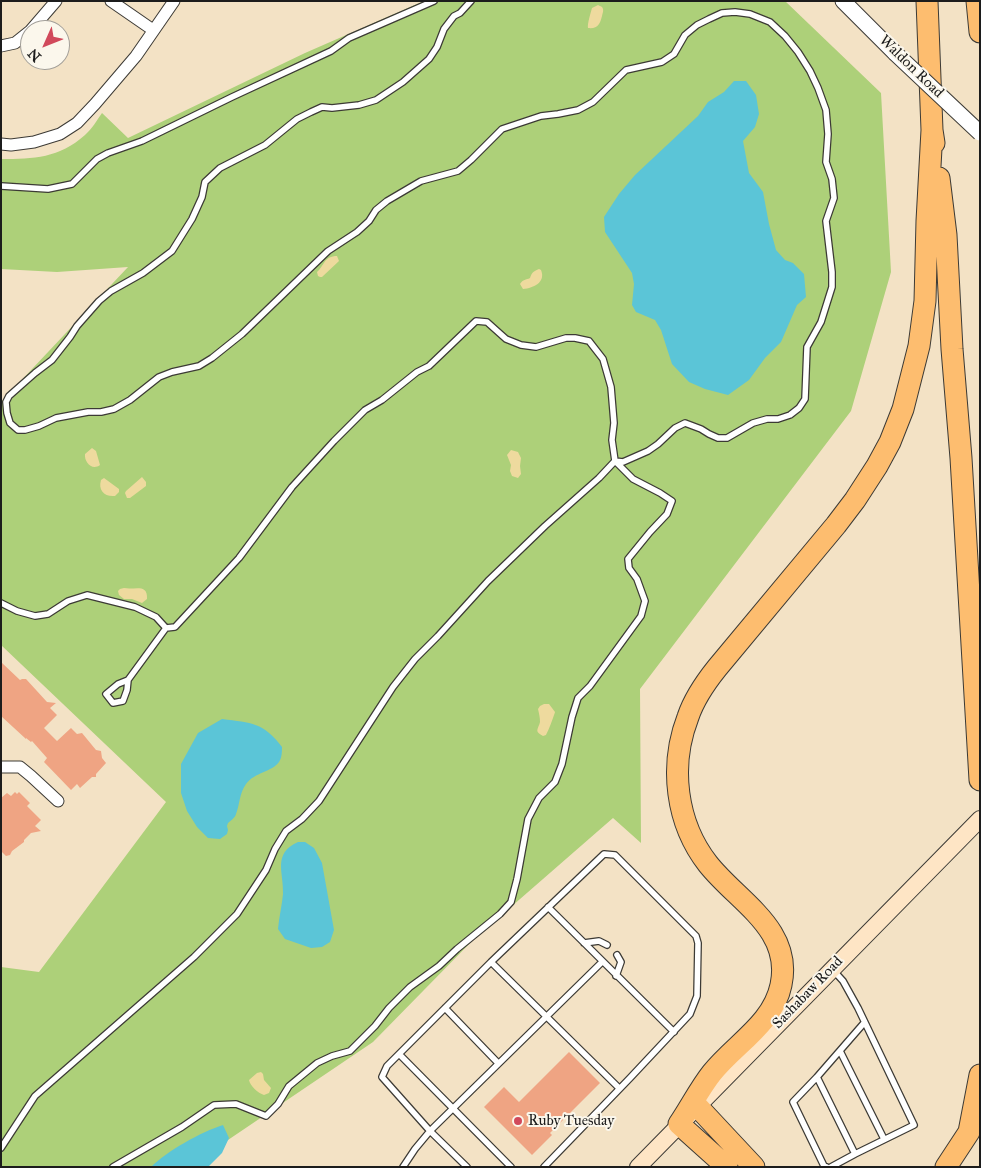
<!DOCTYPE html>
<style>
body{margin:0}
#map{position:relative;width:981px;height:1168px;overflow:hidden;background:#f3e2c5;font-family:"IM FELL Great Primer",serif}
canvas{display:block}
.frame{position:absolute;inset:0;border:2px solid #1c1c1c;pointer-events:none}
.north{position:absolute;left:20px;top:20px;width:50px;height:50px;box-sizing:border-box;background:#fbf7ec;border:1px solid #a29f99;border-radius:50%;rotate:226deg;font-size:14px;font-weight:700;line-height:20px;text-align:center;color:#1c1c1c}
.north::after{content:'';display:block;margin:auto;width:18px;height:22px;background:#d1495b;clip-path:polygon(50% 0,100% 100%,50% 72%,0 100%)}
</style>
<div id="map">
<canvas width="981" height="1168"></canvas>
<div class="frame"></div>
<div class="north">N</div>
</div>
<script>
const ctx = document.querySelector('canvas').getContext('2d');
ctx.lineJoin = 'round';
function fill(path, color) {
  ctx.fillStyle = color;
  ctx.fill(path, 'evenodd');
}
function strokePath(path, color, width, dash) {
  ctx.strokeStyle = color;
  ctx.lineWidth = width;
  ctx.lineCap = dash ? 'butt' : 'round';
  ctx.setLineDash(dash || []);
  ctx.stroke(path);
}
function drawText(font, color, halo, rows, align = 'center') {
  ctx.font = font + ' "IM FELL Great Primer",serif';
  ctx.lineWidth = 4;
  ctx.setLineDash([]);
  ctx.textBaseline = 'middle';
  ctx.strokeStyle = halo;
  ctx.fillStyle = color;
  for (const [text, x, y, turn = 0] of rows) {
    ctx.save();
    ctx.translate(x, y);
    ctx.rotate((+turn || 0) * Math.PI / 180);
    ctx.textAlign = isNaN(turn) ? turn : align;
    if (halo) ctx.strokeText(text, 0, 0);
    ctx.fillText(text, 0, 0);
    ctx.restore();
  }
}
const green = new Path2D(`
 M424,1H785L881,93L891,272L851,411L640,689L641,843L613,818L473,940L373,1042L188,1167H1V967L39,972L166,802L1,645V402L128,267L57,272L1,269V159C34,159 59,158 85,135C92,129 97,120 102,113L128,138L305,53Z`);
const sand = new Path2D(`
 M598,5C599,6 601,6 602,7C604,10 603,12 602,16C600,24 598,29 588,28C587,24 591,12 592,8Z
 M335,256H337L339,261L322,277H320L318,276L317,272C325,265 323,258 335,256Z
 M539,269L541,270C546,282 534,288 523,289L520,284C523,279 526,280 530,278C532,272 534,271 539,269Z
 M92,448L96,451L100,465C92,471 84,462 85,454Z
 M511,450L518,452L521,458L520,466L521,474L518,478L512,476L510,471L511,465L507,455Z
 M142,477L146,482V486L130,498H127L125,493L126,491Z
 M104,478L119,489V492L115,496C104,497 98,490 101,480Z
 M124,588C135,590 148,583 147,599L142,603L132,599H124L119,595L118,591L120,589Z
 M544,704H549L555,712C554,716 548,732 546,735L543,736C534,731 538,730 540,722C540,718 539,713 538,709L540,706Z
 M261,1072L263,1074L264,1080L271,1088L269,1093L264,1095C258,1093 250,1086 249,1080L257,1073Z`);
const water = new Path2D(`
 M734,81H746L756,95L759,114L755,127L743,141L749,173L763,192L769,224L776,250L785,260L793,263L804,274L806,297L797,305L781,342L765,358L749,380L728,395L705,389L689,382L672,364L661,330L655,320L636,312L632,305L634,284L632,273L605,232L604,217L619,194L635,175L698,116L708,102L724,92Z
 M222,719C252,723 263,722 282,747C282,751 282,758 279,762C272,772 255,772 246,784C239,794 240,804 236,814C235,818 231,820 228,823L227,826L228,830L227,834L220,839L208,838L197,827L187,811L181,793V764L198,733Z
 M298,842H305L314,848L322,863L334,930L330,942L322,947L311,948L285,939L278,929C279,917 282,905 283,894C284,872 272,854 298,842Z
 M223,1125L229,1138L222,1153L208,1167H151C167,1151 201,1132 223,1125Z`);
const building = new Path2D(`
 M1,662L20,680L22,679H26L47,702L56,703L50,708L57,715L44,728L57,741L71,728L77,734L82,733L96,750L101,751L102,758L106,763L96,774V777H92L80,788L77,784L71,790L44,762L47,758L32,741L31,742L26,738V739L1,716Z
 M15,792L17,794L19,792L30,803L27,806L41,820L35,826L41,831L31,833L24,840V842L12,851L10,855L6,856L1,851V798L7,793L11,796Z
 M569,1052L600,1083L550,1133L552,1135L532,1155L484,1107L504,1087L519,1102Z`);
const service = new Path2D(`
 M471,1L460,13L454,16L444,29L437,47L429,59L403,82L376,100L359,105L332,108L322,107L311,112L297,119L265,145L220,168L205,182L202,197L192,219L172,251L143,273L111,291L99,301L77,326L70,337L52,360L35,373L9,396L6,402L7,413L10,423L18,430H25L39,426L56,418L88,412H101L114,409L130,400L159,377L172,372L199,366L212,358L242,334L328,251L357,232L369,221L376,210L387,201L421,181L458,171L471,160L502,129L541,116L558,114L578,110L593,102L626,70L662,62L674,54L685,35L697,25L709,19L722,13L735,12L750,14L770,22L785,36L798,52L810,71L818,88L826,110L828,134L826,162L832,179L834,198L826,221L832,272V287L821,322L807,347L805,399L799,408L790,415L778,419H767L753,423L727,438H718L709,434L701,429L685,423L675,428L658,444L648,451L623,462L615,461
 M1,186L48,189L72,184L97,159L108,153L142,141L232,97L331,51L349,38L434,1
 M1,603L17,611L35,616L48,614L68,601L87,595L135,607L156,617L166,628
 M548,907L674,1032
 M584,943L599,941L607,945
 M491,962L604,854L615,855L696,936L698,943L697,996L690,1014L630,1078L544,1167
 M833,970L843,981L858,1008L914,1125L855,1154L817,1077L864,1023
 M616,976L621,962L617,955
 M445,1008L498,1063
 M840,1051L884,1139
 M399,1054L511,1167
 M817,1077L793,1102L824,1166L827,1167
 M1,1148L35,1096L194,957L237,914L266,870L275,849L286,831L302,819L319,801L393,687L415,659L438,636L488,581L545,526L599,478L615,461
 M113,1167L182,1127L214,1105L236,1104L266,1116L278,1104L289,1086L317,1063L332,1056L350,1051L375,1026L389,1008L410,987L439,966L457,949L500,914L511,902L517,879L528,819L539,798L555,782L562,764L572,717L578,698L590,686L641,616L645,601L637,579L629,568L628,559L650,532L667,514L672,501L660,493L633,479L615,461L612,440L614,423L611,387L603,359L589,341L575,338H566L536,347L521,345L506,339L487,322L476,321L429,366L417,372L382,400L365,410L334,441L292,487L239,558L175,627L166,628L128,680L118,684L106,694L113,703L123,701L127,690L128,680
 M403,1167L415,1149L430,1131L602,962
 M467,1167L430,1131L382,1077L387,1066L491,962L619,1088
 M831,1167L855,1154`);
const minor = new Path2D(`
 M111,1L153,30
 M31,30L56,1
 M1,46L15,43L30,31
 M1,144L11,145L34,142L60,134L77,123L95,104L136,56L174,1
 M1,767H20L31,776L58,801`);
const tertiary = new Path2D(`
 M843,1L895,53`);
const secondary = new Path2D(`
 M638,1167L980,819`);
const motorway = new Path2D(`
 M927,1L932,130L934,143
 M977,1L980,32
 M939,178L946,235L952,349L961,458L980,780
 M697,1106L754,1167
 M727,1167L679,1124C690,1108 700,1088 712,1073C735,1044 773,1024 781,985C793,929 738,902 708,864C676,823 669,766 688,717C694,699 705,683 717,668L836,525L855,500L877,466L890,442L903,409L919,346L925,301L927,221L932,130
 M946,1167L969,1132L980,1075`);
const tertiaryBridge = new Path2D(`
 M895,53L980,133`);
const markers = [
 [518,1121,5,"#d1495b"]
];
const streetNames = [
 ["Waldon Road",911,67,44],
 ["Sashabaw Road",808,993,-46]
];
const poiNames = [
 ["Ruby Tuesday",528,1121]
];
fill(green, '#add079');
fill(sand, '#eeda9e');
fill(water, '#5bc5d7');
fill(building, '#efa483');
strokePath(service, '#3c3a35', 8);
strokePath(minor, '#3c3a35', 13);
strokePath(tertiary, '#3c3a35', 17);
strokePath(secondary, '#3c3a35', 18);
strokePath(motorway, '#3c3a35', 23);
strokePath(service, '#fff', 5.5);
strokePath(minor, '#fff', 11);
strokePath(tertiary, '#fff', 15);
strokePath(secondary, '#fee5c5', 16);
strokePath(motorway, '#fdbd6f', 21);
strokePath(tertiaryBridge, '#3c3a35', 17, []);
strokePath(tertiaryBridge, '#fff', 15);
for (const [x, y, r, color] of markers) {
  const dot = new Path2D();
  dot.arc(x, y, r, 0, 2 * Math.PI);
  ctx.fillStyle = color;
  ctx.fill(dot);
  strokePath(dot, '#fbf7ec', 2);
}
drawText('15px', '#1c1c1c', '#fbf7ec', streetNames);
drawText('15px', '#1c1c1c', '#fbf7ec', poiNames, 'left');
</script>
